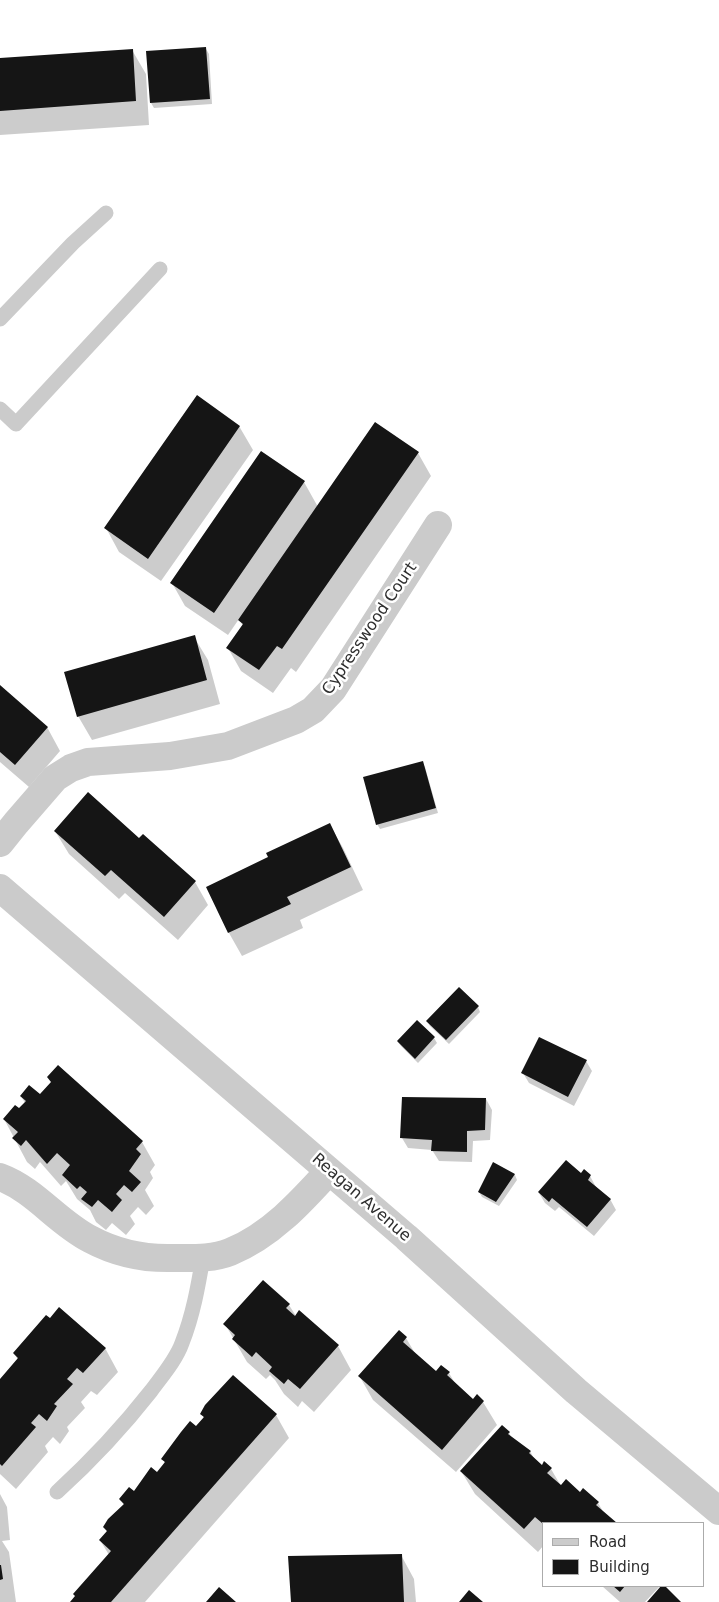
<!DOCTYPE html>
<style>
body{margin:0}
#map{position:relative;width:719px;height:1602px;overflow:hidden;background:#fff;font-family:"DejaVu Sans",sans-serif}
canvas{display:block}
.legend{position:absolute;left:542px;top:1522px;width:162px;height:65px;box-sizing:border-box;background:#fff;border:1px solid #ababab;margin:0;padding:6px 9px;list-style:none;font-size:15px;color:#2e2e2e}
.legend li{display:flex;align-items:center;gap:10px;height:25px}
.legend b{width:25px;border:1px solid #ababab}
</style>
<div id="map">
<canvas width="719" height="1602"></canvas>
<ul class="legend">
<li><b style="height:6px;background:#cbcbcb"></b>Road</li>
<li><b style="height:14px;background:#151515"></b>Building</li>
</ul>
</div>
<script>
const ctx = document.querySelector('canvas').getContext('2d');
ctx.lineJoin = 'round';
function fill(path, color) {
  ctx.fillStyle = color;
  ctx.fill(path, 'evenodd');
}
function strokePath(path, color, width, dash) {
  ctx.strokeStyle = color;
  ctx.lineWidth = width;
  ctx.lineCap = dash ? 'butt' : 'round';
  ctx.setLineDash(dash || []);
  ctx.stroke(path);
}
function drawText(font, color, halo, rows, align = 'center') {
  ctx.font = font + ' "DejaVu Sans",sans-serif';
  ctx.lineWidth = 5;
  ctx.setLineDash([]);
  ctx.textBaseline = 'middle';
  ctx.strokeStyle = halo;
  ctx.fillStyle = color;
  for (const [text, x, y, turn = 0] of rows) {
    ctx.save();
    ctx.translate(x, y);
    ctx.rotate((+turn || 0) * Math.PI / 180);
    ctx.textAlign = isNaN(turn) ? turn : align;
    if (halo) ctx.strokeText(text, 0, 0);
    ctx.fillText(text, 0, 0);
    ctx.restore();
  }
}
const shadow = new Path2D(`
 M206,49L209,54L212,104L154,108L151,103Z
 M132,50L146,74L149,125L0,135V60Z
 M239,426L253,450L161,581L119,552L106,528Z
 M418,453L431,476L296,672L291,668L273,693L241,671L228,648L243,626L239,619L228,635L185,606L172,583L304,482L318,507Z
 M194,637L208,660L220,704L92,740L78,716Z
 M0,686L47,727L60,751L29,787L0,762Z
 M422,762L425,767L438,813L380,829L377,824Z
 M330,825L343,848L363,890L300,920L303,928L242,956L229,933L270,858Z
 M55,831L139,840L195,882L208,905L178,940L125,893L119,899L69,854Z
 M478,1007L480,1012L449,1044L430,1026L427,1021Z
 M417,1022L434,1038L437,1043L418,1063L401,1046L398,1042Z
 M586,1061L592,1071L574,1106L529,1083L523,1073Z
 M21,1096H40L142,1142L155,1165L150,1172L153,1178L145,1190L154,1206L146,1215L138,1207L130,1216L135,1224L126,1235L112,1223L106,1230L96,1222L90,1210L77,1199L66,1181L61,1186L40,1162L35,1169L27,1162L4,1119L19,1110L25,1103Z
 M486,1099L492,1110L490,1140L473,1141L472,1162L439,1161L432,1150L408,1148L402,1138Z
 M494,1164L515,1175L517,1180L499,1206L482,1197L479,1192Z
 M582,1175L590,1176L596,1187L610,1199L616,1210L594,1236L559,1207L555,1211L545,1203L539,1193Z
 M263,1282L289,1305L296,1316L338,1346L351,1370L314,1412L302,1401L298,1407L284,1394L275,1380L270,1375L266,1379L247,1362L225,1324Z
 M399,1332L406,1338L416,1355L436,1372L449,1373L456,1385L473,1400L477,1396L483,1402L497,1425L456,1472L373,1400L360,1377Z
 M105,1348L118,1372L97,1395L91,1391L81,1402L85,1408L67,1427L69,1431L60,1444L53,1437L45,1446L48,1452L16,1489L0,1474V1381L18,1360L14,1353Z
 M202,1414L276,1415L289,1438L145,1602H72L109,1555L100,1540L107,1532L104,1527L124,1506L121,1499L134,1493L157,1473L165,1464L163,1459L204,1419Z
 M509,1433L512,1438L530,1451L536,1462L542,1467L551,1469L561,1486L598,1503L604,1513L615,1523H543V1546L538,1552L475,1494L461,1471Z
 M0,1494L7,1507L10,1540L2,1541L9,1552L16,1602H0Z
 M401,1555L414,1579L416,1602H292Z
 M602,1586H663L679,1602H649L662,1587L660,1586L645,1602H620Z`);
const building = new Path2D(`
 M206,47L210,99L150,103L146,51Z
 M133,49L136,101L0,111V58Z
 M197,395L240,426L148,559L104,528Z
 M375,422L419,452L282,649L277,646L259,670L226,648L243,624L238,620Z
 M261,451L305,481L214,613L170,583Z
 M195,635L207,680L77,717L64,672Z
 M0,685L48,727L15,765L0,752Z
 M423,761L436,808L376,825L363,777Z
 M88,792L139,838L143,834L196,881L164,917L111,870L105,876L54,831Z
 M330,823L351,867L287,897L291,904L228,933L206,887L268,857L266,853Z
 M459,987L479,1006L446,1040L426,1021Z
 M417,1020L435,1037L415,1059L397,1041Z
 M539,1037L587,1060L568,1097L521,1073Z
 M58,1065L143,1141L136,1149L141,1154L129,1171L141,1182L132,1192L124,1185L116,1194L122,1200L112,1212L98,1200L92,1207L81,1199L87,1192L80,1186L77,1189L62,1175L70,1165L57,1153L47,1164L26,1140L21,1146L12,1138L18,1132L3,1119L15,1105L19,1108L26,1101L20,1096L29,1085L40,1094L51,1082L47,1077Z
 M402,1097L486,1098L485,1130L467,1131V1152L431,1151L432,1140L400,1138Z
 M566,1160L581,1173L584,1169L591,1175L588,1180L611,1199L587,1227L552,1198L549,1202L538,1192Z
 M493,1162L515,1174L496,1202L478,1192Z
 M263,1280L290,1304L286,1308L295,1316L299,1310L339,1345L300,1389L288,1379L284,1384L269,1371L272,1367L256,1352L252,1357L232,1339L235,1335L223,1324Z
 M59,1307L106,1348L83,1373L77,1368L67,1379L73,1384L54,1404L57,1406L47,1421L39,1414L31,1423L36,1427L2,1466L0,1464V1379L18,1358L13,1353L46,1315L50,1318Z
 M399,1330L407,1337L403,1342L436,1371L441,1365L450,1372L447,1375L473,1399L477,1394L484,1401L442,1450L358,1376Z
 M233,1375L277,1414L111,1602H70L75,1596L73,1594L111,1551L99,1540L107,1531L103,1527L108,1519L124,1504L119,1499L129,1487L134,1491L151,1467L157,1472L165,1462L161,1459L181,1432L190,1421L196,1426L204,1417L200,1414L205,1405Z
 M502,1425L510,1432L508,1434L531,1451L529,1453L542,1465L544,1461L552,1468L547,1473L561,1485L566,1479L580,1492L583,1488L599,1502L596,1505L617,1523H542L535,1517L524,1529L460,1471Z
 M402,1554L404,1602H291L288,1556Z
 M0,1565H1L3,1579L0,1580Z
 M613,1586H625L620,1592Z
 M661,1586H665L681,1602H647Z
 M219,1587L236,1602H206Z
 M469,1590L483,1602H459Z`);
const lane = new Path2D(`
 M0,319L73,243L106,213
 M0,409L16,424L160,269
 M57,1492C91,1461 122,1428 151,1391C162,1376 176,1360 182,1343C193,1315 198,1287 203,1257`);
const street = new Path2D(`
 M0,843L16,823L55,778L71,768L88,762L170,756L228,746L296,720L313,710L333,689L438,525
 M0,888L406,1237L576,1391L719,1511
 M0,1177C35,1190 57,1222 90,1239C116,1253 145,1259 174,1258C192,1258 213,1259 230,1252C270,1236 301,1202 329,1171`);
const streetNames = [
 ["Cypresswood Court",370,629,-56],
 ["Reagan Avenue",361,1198,41]
];
fill(shadow, '#0003');
fill(building, '#151515');
strokePath(lane, '#cbcbcb', 15);
strokePath(street, '#cbcbcb', 28);
drawText('16px', '#2e2e2e', '#fff', streetNames);
</script>
